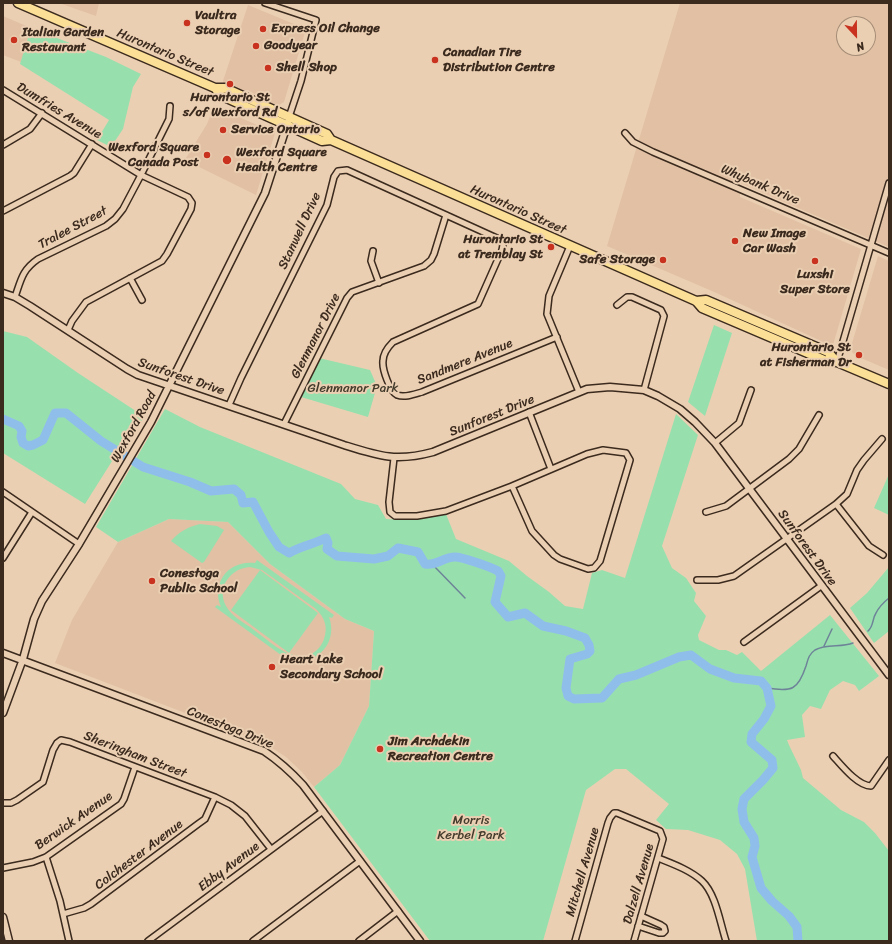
<!DOCTYPE html>
<style>
body{margin:0}
#map{position:relative;width:892px;height:944px;overflow:hidden;background:#ebcfb2;font-family:Sriracha,sans-serif}
canvas{display:block}
.frame{position:absolute;inset:0;border:4px solid #3b2a1e;pointer-events:none}
.north{position:absolute;left:836px;top:16px;width:40px;height:40px;box-sizing:border-box;background:#ebcfb2;border:1px solid #a58d77;border-radius:50%;rotate:158deg;font-size:11px;font-weight:700;line-height:16px;text-align:center;color:#3b2a1e}
.north::after{content:'';display:block;margin:auto;width:14px;height:18px;background:#c8321e;clip-path:polygon(50% 0,100% 100%,50% 72%,0 100%)}
</style>
<div id="map">
<canvas width="892" height="944"></canvas>
<div class="frame"></div>
<div class="north">N</div>
</div>
<script>
const ctx = document.querySelector('canvas').getContext('2d');
ctx.lineJoin = 'round';
function fill(path, color) {
  ctx.fillStyle = color;
  ctx.fill(path, 'evenodd');
}
function strokePath(path, color, width, dash) {
  ctx.strokeStyle = color;
  ctx.lineWidth = width;
  ctx.lineCap = dash ? 'butt' : 'round';
  ctx.setLineDash(dash || []);
  ctx.stroke(path);
}
function drawText(font, color, halo, rows, align = 'center') {
  ctx.font = font + ' Sriracha,sans-serif';
  ctx.lineWidth = 4;
  ctx.setLineDash([]);
  ctx.textBaseline = 'middle';
  ctx.strokeStyle = halo;
  ctx.fillStyle = color;
  for (const [text, x, y, turn = 0] of rows) {
    ctx.save();
    ctx.translate(x, y);
    ctx.rotate((+turn || 0) * Math.PI / 180);
    ctx.textAlign = isNaN(turn) ? turn : align;
    if (halo) ctx.strokeText(text, 0, 0);
    ctx.fillText(text, 0, 0);
    ctx.restore();
  }
}
const built = new Path2D(`
 M59,3H99L96,16Z
 M680,3H889V247L740,183V197L861,249L833,345H830L712,291L607,246ZM844,24H868V48H844Z
 M248,5L306,29L284,102L279,105H272L248,90H241L231,86L232,84L229,82L228,84L223,83V81Z
 M3,16L31,28L21,62L3,55Z
 M214,106L275,133L256,195L187,161L186,158L207,124Z
 M878,256L889,261V370L861,358L860,355L854,354L850,350Z
 M169,519L228,522L270,564L345,619L374,631L369,706L340,765L314,787L302,772L286,757L266,744L55,663L72,620L118,542Z`);
const green = new Path2D(`
 M31,28L106,57L141,74L133,87L123,129L111,147L97,140L109,120L20,64Z
 M714,325L732,333L705,416L688,402Z
 M3,331L27,337L78,373L145,417L126,439L85,504L3,453Z
 M319,358L370,370L377,386L368,417L301,397Z
 M165,409L200,427L341,484L355,499L378,505L386,519L402,520L446,514L456,539L509,561L527,576L549,592L565,606L583,609L592,573L602,570L625,578L676,414L698,435L662,546L672,568L686,578L696,593L694,601L706,616L698,635L699,640L719,650H726L737,655L742,652L761,671L830,615L879,676L859,691L855,685L843,681L830,690L821,709L810,706L802,715L805,737L787,740L789,745L801,770L803,778L841,810L864,822L875,833L889,851V941H757L745,869L737,854L720,840L688,830L666,829L656,820L669,804L626,769H615L586,790L543,941H430L314,787L340,765L369,706L374,631L345,619L270,564L228,522L169,519L118,542L96,527Z
 M889,474V515L874,508Z
 M200,524L217,526L224,530L204,562L202,563L171,541C180,531 188,527 200,524Z
 M257,560L334,615L332,618L329,617C338,641 319,664 294,661L292,663L215,607L217,605L221,607C211,583 228,560 255,563ZM250,567L262,570L316,609C325,618 328,627 324,639C322,645 318,650 313,653C291,664 271,642 254,630C245,623 231,616 226,606C216,587 231,568 250,567Z
 M889,567V631L874,643L850,608L867,593Z
 M260,570L318,613L289,653L231,610Z`);
const stream = new Path2D(`
 M433,565L465,598
 M868,631C874,626 872,619 876,613C879,607 884,602 889,598
 M824,646L832,629
 M767,688C792,692 798,690 806,666C808,659 809,654 815,650C827,643 841,648 853,643`);
const river = new Path2D(`
 M3,419L19,426L22,431L21,437L23,443L28,446L33,445L43,440L55,413H66L101,441L143,467L190,482L211,491L234,489L241,495L243,503L253,502L269,532L279,547L289,553C301,546 314,544 326,538L328,543L327,549L337,556L374,559L388,556L398,548L418,552L425,564C438,566 443,557 455,557C462,557 491,567 498,571C499,572 500,574 501,576L495,602L508,617L525,613L543,626L566,631L585,638L589,645L590,651L587,654L570,659L566,688L568,696L574,699L602,698L619,679L636,675L679,657L691,655L710,669L734,678L761,681L767,688L771,706L764,719L752,734L751,742L772,760L773,768L763,780L744,799L742,809L744,822L754,838L755,846L752,857L761,888L772,901L789,916L797,927L798,941`);
const minor = new Path2D(`
 M265,3L316,20L301,81L289,117
 M3,90L141,175L188,197L192,203L191,209L167,254L162,261L86,302L72,321L68,330
 M625,133L633,142L653,152L889,253
 M3,145L30,129L42,113
 M3,211L70,176L74,173L92,144
 M570,246L549,296L547,314L579,392
 M373,251L371,261L379,283
 M130,278L142,300
 M15,297C21,280 22,270 38,259L106,226L115,219L123,209L141,175L169,119L170,106
 M617,305L627,297H632L661,310L664,316L644,390
 M837,362L889,183
 M229,405L241,378L327,205L334,177L338,171L347,170L501,240L503,245L502,250L478,304L393,342C388,347 383,353 383,361C382,369 390,392 397,395C405,398 415,394 422,392L557,337
 M529,412L551,469
 M284,424L347,298L352,292L424,266L431,260L434,254L446,215
 M715,443L739,423L751,390
 M394,458L389,502L390,512L395,516H417L446,511L512,486L587,454L603,450L626,453L630,460L600,561L594,568L588,569L560,559L554,555L532,531L512,486
 M3,492L79,544
 M836,504L869,546L883,555
 M706,512L726,506L789,459L799,449L819,415
 M3,558L32,512
 M697,580H718L734,576L836,504L847,494L857,470L864,460L882,439
 M744,642L821,586
 M833,756C842,766 858,786 871,786L889,760
 M3,803H11L17,800L43,782L53,750L57,743L61,740L70,742L215,797L231,805L245,816L271,849
 M46,857L60,901L69,941
 M658,858C673,864 690,870 702,881C716,894 720,923 726,941
 M3,868L33,862L46,857L121,804L124,799L135,767
 M63,914L84,908L91,904L198,824L205,819L215,797
 M638,926L659,933H663L665,931L664,927L661,925L641,916
 M148,941L323,811
 M253,941L360,861
 M359,941L398,911
 M575,941L608,823L610,818L614,813H617L660,831L663,839L634,941`);
const tertiary = new Path2D(`
 M3,293L15,297L30,306L127,369L138,375L344,445C379,456 396,462 433,452L587,389L610,387L644,390L658,396L680,409L695,422L715,443L889,675
 M3,653L264,751C279,761 291,772 303,785L420,941
 M3,713L23,659L34,619L42,601L79,544L151,422L265,193L288,122
 M3,917L9,941`);
const primary = new Path2D(`
 M18,3L215,88H225L327,134L331,140
 M215,88L220,95L322,141L331,140L696,301L702,308L824,360L837,362L889,384
 M696,301L706,300L828,352L837,362`);
const markers = [
 [187,23,4,"#c8321e"],
 [263,29,4,"#c8321e"],
 [14,40,4,"#c8321e"],
 [256,46,4,"#c8321e"],
 [435,60,4,"#c8321e"],
 [268,68,4,"#c8321e"],
 [230,84,4,"#c8321e"],
 [223,130,4,"#c8321e"],
 [207,155,4,"#c8321e"],
 [227,160,5,"#c8321e"],
 [735,241,4,"#c8321e"],
 [551,247,4,"#c8321e"],
 [663,260,4,"#c8321e"],
 [815,261,4,"#c8321e"],
 [859,355,4,"#c8321e"],
 [152,581,4,"#c8321e"],
 [272,667,4,"#c8321e"],
 [380,749,4,"#c8321e"]
];
const poiNames = [
 ["Vaultra",195,16],
 ["Storage",195,31],
 ["Express Oil Change",271,29],
 ["Italian Garden",22,33],
 ["Restaurant",22,48],
 ["Goodyear",264,46],
 ["Canadian Tire",443,53],
 ["Distribution Centre",443,68],
 ["Shell Shop",276,68],
 ["Hurontario St",230,98,"center"],
 ["s/of Wexford Rd",230,113,"center"],
 ["Service Ontario",231,130],
 ["Wexford Square",199,148,"right"],
 ["Canada Post",199,163,"right"],
 ["Wexford Square",236,153],
 ["Health Centre",236,168],
 ["New Image",743,234],
 ["Car Wash",743,249],
 ["Hurontario St",543,240,"right"],
 ["at Tremblay St",543,255,"right"],
 ["Safe Storage",655,260,"right"],
 ["Luxshi",815,275,"center"],
 ["Super Store",815,290,"center"],
 ["Hurontario St",851,348,"right"],
 ["at Fisherman Dr",851,363,"right"],
 ["Conestoga",160,574],
 ["Public School",160,589],
 ["Heart Lake",280,660],
 ["Secondary School",280,675],
 ["Jim Archdekin",388,742],
 ["Recreation Centre",388,757]
];
const streetNames = [
 ["Hurontario Street",165,53,23],
 ["Dumfries Avenue",59,111,31],
 ["Whybank Drive",760,185,23],
 ["Hurontario Street",518,210,24],
 ["Tralee Street",73,228,-28],
 ["Stanwell Drive",300,231,-65],
 ["Glenmanor Drive",316,336,-63],
 ["Sandmere Avenue",465,362,-22],
 ["Sunforest Drive",181,377,19],
 ["Sunforest Drive",492,416,-22],
 ["Wexford Road",134,427,-61],
 ["Sunforest Drive",807,548,54],
 ["Conestoga Drive",230,728,22],
 ["Sheringham Street",135,755,21],
 ["Berwick Avenue",74,821,-35],
 ["Colchester Avenue",139,855,-37],
 ["Ebby Avenue",229,867,-37],
 ["Mitchell Avenue",583,872,-74],
 ["Dalzell Avenue",639,884,-74]
];
const parkNames = [
 ["Glenmanor Park",353,389],
 ["Morris",471,821],
 ["Kerbel Park",471,836]
];
fill(built, '#e1c0a4');
fill(green, '#97e0ae');
strokePath(stream, '#6e8398', 1.5);
strokePath(river, '#90beea', 9);
strokePath(minor, '#3b2a1e', 8);
strokePath(tertiary, '#3b2a1e', 9);
strokePath(primary, '#3b2a1e', 11);
strokePath(minor, '#ebcfb2', 5);
strokePath(tertiary, '#ebcfb2', 6);
strokePath(primary, '#fbdf96', 8);
for (const [x, y, r, color] of markers) {
  const dot = new Path2D();
  dot.arc(x, y, r, 0, 2 * Math.PI);
  ctx.fillStyle = color;
  ctx.fill(dot);
  strokePath(dot, '#ebcfb2', 1.5);
}
drawText('bold 13px', '#3b2a1e', '#ebcfb2', poiNames, 'left');
drawText('13px', '#3b2a1e', '#ebcfb2', streetNames);
drawText('13px', '#443c2c', '#ebcfb2', parkNames);
</script>
